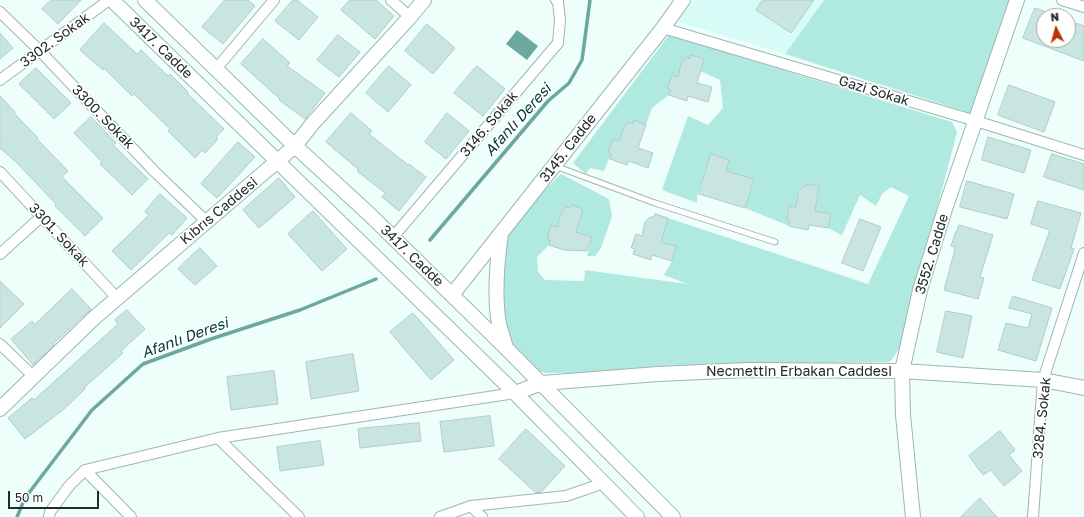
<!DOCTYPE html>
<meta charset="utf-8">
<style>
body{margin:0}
#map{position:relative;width:1084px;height:517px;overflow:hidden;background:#edfefb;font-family:"Golos Text",sans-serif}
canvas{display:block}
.north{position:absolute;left:1036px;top:8px;width:40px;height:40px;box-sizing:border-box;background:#fff;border:1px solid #a6abaa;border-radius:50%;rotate:354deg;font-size:11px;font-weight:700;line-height:16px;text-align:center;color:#212c2a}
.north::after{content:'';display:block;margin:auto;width:14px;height:18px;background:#bc3207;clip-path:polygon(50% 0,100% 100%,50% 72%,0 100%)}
.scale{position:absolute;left:8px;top:491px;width:91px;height:18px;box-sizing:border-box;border:2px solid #212c2a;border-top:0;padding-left:5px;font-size:12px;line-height:14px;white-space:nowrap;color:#212c2a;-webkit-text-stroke:3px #fff;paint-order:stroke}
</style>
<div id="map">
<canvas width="1084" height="517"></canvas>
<div class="north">N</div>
<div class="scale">50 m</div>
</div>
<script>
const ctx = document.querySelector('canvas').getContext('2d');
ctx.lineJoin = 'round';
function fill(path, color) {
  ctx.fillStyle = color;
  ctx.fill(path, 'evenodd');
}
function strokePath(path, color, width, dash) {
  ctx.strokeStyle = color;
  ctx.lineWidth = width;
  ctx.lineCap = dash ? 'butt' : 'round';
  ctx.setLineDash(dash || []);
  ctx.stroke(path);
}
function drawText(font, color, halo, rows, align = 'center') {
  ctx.font = font + ' "Golos Text",sans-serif';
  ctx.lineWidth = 3.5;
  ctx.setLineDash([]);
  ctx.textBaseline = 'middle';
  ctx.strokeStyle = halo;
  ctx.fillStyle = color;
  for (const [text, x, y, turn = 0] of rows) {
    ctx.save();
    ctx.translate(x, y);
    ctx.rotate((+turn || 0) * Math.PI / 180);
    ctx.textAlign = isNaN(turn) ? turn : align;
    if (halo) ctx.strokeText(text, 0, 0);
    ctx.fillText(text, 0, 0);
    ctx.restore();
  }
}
const built = new Path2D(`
 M694,0H824L785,54L678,22Z`);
const green = new Path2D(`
 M824,0H1012L970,113L785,54Z
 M669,35L952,122L957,132L901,346L893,358L889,362L677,365L580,373H546L531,369L509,348L502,321L504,241L542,193L561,174L609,199L612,216L601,248L595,256H587L592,237L576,232L583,209L571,205L570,208L566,207L561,213L559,220L563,228L551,225L547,239L550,240L549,245L537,257L538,272L545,280L584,281L585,270L687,284L664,275L672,261L676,247L661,242L668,218L868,284L909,196L891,187L882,194L876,206L860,195L842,235L828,228L831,214L815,211L819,186L807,184L806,187H801L798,193L797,201L803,202L802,208L789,206L787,221L790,222L789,226L745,208L754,179L726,171L729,160L711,155L697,196V203L662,190L688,116L708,125L723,108L720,80L700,71L704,59L692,55L690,58H686L681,63L684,79L672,75L667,89L671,90L669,95L652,108L646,125L634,120L633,123L629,122L624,127L621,135L625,143L613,139L608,153L611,154L604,171L590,168L586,174L573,163Z`);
const water = new Path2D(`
 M517,30L538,46L527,60L506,44Z`);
const stream = new Path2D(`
 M430,240L548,101L569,83L582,60L590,0
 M17,517L25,498L92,410L143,364L211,339L300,310L376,279`);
const building = new Path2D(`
 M51,0H81L58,24L42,9Z
 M225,0H248L255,6L223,44L202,27Z
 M293,0H297L318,17L299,40L275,21Z
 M350,0H376L394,16L375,39L341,10Z
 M763,0H814L791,33L756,10Z
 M1035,8L1044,11V40H1070L1076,23L1084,26V61L1023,38Z
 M104,23L137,54L141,50L168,76L170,74L188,92L187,93L224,129L216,137L218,139L205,153L202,150L195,158L168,131L170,129L134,94L132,96L104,68L103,70L80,50Z
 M427,24L455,48L433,74L405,51Z
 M0,33L13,48L0,59Z
 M338,35L360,52L339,77L317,60Z
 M263,39L290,63L287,66L325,93L305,119L279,100L280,99L241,64Z
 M691,55L704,59L697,83L712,87L708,102L688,96L687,101L669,95L671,90L667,89L672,75L678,77L681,63L686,58H690Z
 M389,66L411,85L388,112L366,93Z
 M477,66L505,89L483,116L454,93Z
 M36,68L71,103L54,119L19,84Z
 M1009,85L1055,102L1044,132L998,115Z
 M0,96L15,112L14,113L38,138L37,139L68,171L62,177L103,218L85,236L55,206L56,204L15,161L0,148Z
 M351,113L372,131L369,134L408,165L409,164L426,177L399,211L382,197L385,193L357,171L359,170L326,142Z
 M447,113L469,131L446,159L425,142Z
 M91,117L116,143L113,145L148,179L132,195L100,164L102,162L74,133Z
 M634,120L646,125L638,148L653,153L648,168L629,161L627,165L610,159L611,154L608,153L613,139L619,141L624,127L629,122L633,123Z
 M988,137L1031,150L1024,173L982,160Z
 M238,142L255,157L217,198L201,184Z
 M711,154L729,160L726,171L754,179L745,208L699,194Z
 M1052,154L1084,164V190L1044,177Z
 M279,178L295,197L259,228L243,210Z
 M967,181L1014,194L1007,219L960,207Z
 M806,184L819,186L815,211L831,214L828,228L809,225L808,230L789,226L790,222L787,221L789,206L796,207L798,193L802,187H806Z
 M160,194L187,218L172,235L169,233L131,270L112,251L149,215L145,212Z
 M1038,201L1081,213L1071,248L1074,249L1060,289L1032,280L1050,230L1031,224Z
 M571,205L583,209L576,232L592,237L587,251L564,250L549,245L550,240L547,239L551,225L557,227L561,213L566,207L570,208Z
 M313,211L347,249L322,271L288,234Z
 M655,214L668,218L661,242L676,246L672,261L652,255L651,260L633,254L635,249L631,248L636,234L642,236L645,222L650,217H654Z
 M860,219L881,227L863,271L842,263Z
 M959,225L993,235L980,277L984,278L978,299L944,290L954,253L955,247L951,246L956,231H957Z
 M200,248L217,266L195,285L178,269Z
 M0,281L24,304L0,328Z
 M72,289L91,309L53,344L54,345L33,365L11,339L32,321L35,324Z
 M1013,296L1052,308L1036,361L998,350L1006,323L1028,328L1032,314L1009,308Z
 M127,310L145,329L121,351L123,353L84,388L85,389L64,409L25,439L8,418L32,398L34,400L118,324L115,320Z
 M946,311L972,316L963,358L937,352Z
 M413,313L454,360L431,380L390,332Z
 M353,354L359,391L311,399L306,362Z
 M274,371L278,404L231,410L227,377Z
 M490,416L494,446L444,452L440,422Z
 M419,423L421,441L360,448L358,429Z
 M526,429L565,466L541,492L536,493L499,459Z
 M1000,431L1015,450L1009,455L1022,471L1004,486L991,470L983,475L969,456Z
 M320,441L324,465L280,471L277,447Z
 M980,498L997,517H961Z`);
const lane = new Path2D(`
 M555,166L655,203L775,242`);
const street = new Path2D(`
 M391,0L410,17
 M1062,0L1084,7
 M0,12L39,50L154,171L206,221
 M663,28L976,121L1084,155
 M216,69L274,0
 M0,80L109,0
 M0,172L117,298
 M393,237L558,43L560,21L558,1L556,0
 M0,254L41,217
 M0,344L33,376
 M218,438L299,517
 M85,470L131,517
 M471,506L482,517
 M49,517L50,512L69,486L85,470L218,438L515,393
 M440,517L471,506L566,496L604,483
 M1033,517L1043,380L1084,253`);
const secondary = new Path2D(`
 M112,0L515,393L637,517
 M145,0L295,146L368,213L506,348L673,517
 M501,234C497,262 494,295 499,324C501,332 504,340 506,348
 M452,295L663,28L683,0
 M515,393L542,383L658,374L747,370L902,371L1043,380L1084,388
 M0,409L94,318L295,146L313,123L410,17L424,0
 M913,517L903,415L902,371L920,290L945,209L1017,0`);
const streetNames = [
 ["3302. Sokak",55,40,-36],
 ["3417. Cadde",161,48,44],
 ["Gazi Sokak",874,91,17],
 ["3300. Sokak",103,117,46],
 ["3146. Sokak",489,124,-50],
 ["3145. Cadde",568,148,-52],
 ["Kıbrıs Caddesi",219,211,-40],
 ["3301. Sokak",59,235,47],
 ["3552. Cadde",932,254,-73],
 ["3417. Cadde",412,256,44],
 ["Necmettin Erbakan Caddesi",799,372],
 ["3284. Sokak",1042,418,-84]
];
const waterNames = [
 ["Afanlı Deresi",518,120,-48],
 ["Afanlı Deresi",185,338,-20]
];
fill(built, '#d7fcf7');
fill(green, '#b0e9e0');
fill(water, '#6da8a0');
strokePath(stream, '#6da8a0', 3.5);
fill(building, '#c9e5e1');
strokePath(building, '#b1ccc8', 1);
strokePath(lane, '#9cb7b3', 7);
strokePath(street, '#9cb7b3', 12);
strokePath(secondary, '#9cb7b3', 16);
strokePath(lane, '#fff', 5);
strokePath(street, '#fff', 10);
strokePath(secondary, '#fff', 14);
drawText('14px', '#212c2a', '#fff', streetNames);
drawText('italic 15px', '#003a35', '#fff', waterNames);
</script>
